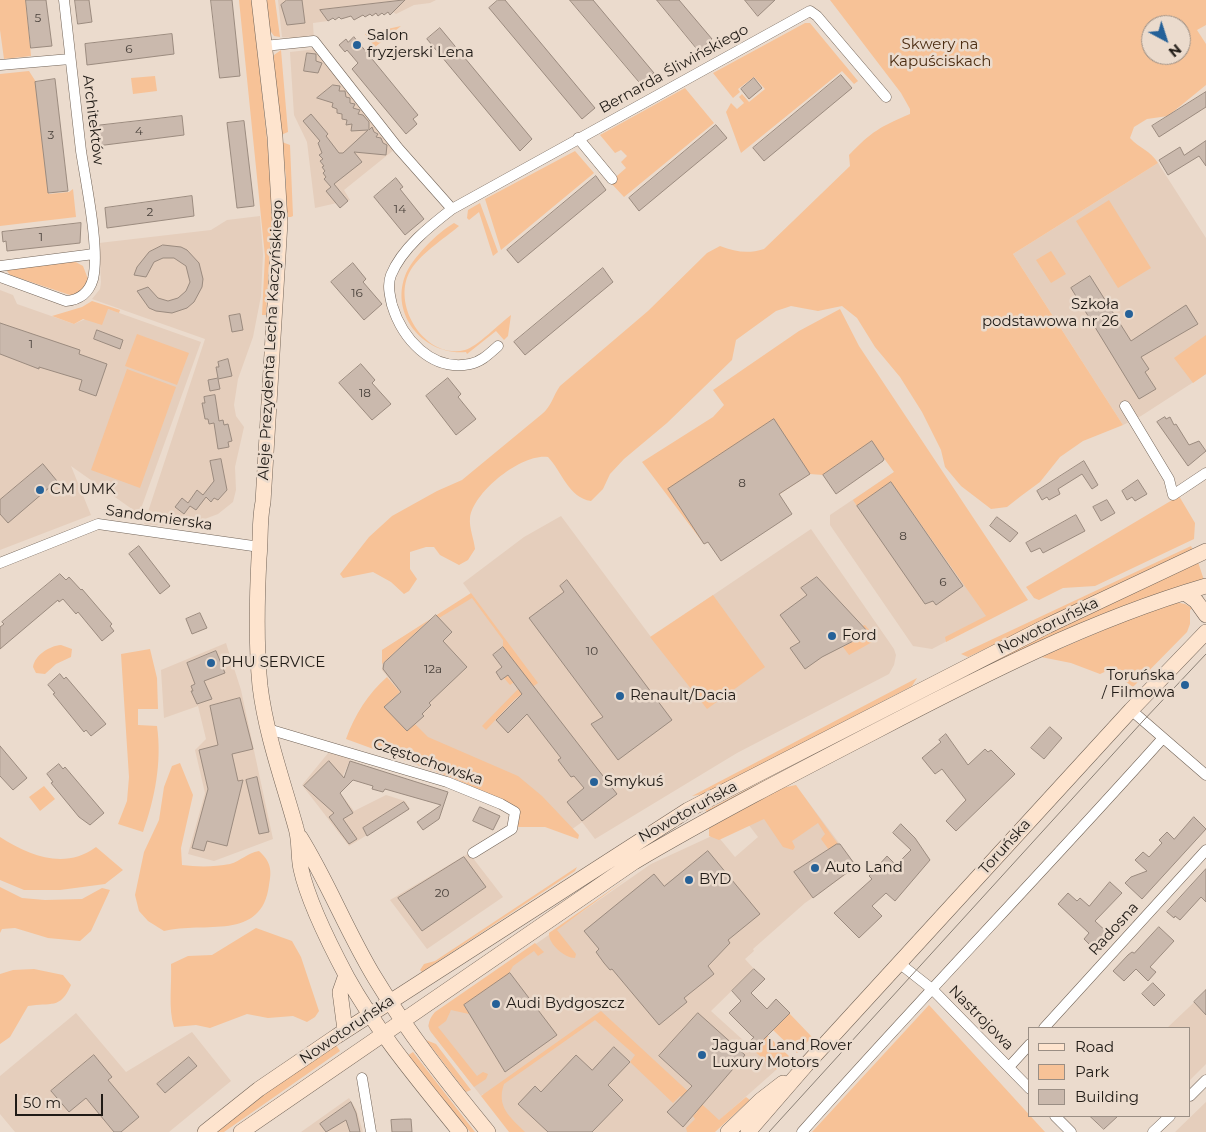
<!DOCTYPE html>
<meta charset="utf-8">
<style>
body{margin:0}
#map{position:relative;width:1206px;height:1132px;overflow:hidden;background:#ebdbcd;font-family:Montserrat,sans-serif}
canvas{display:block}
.legend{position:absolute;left:1028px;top:1027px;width:162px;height:90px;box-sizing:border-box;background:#ebdbcd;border:1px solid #9a8e84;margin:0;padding:6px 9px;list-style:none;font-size:15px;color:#201b16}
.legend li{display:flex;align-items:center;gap:10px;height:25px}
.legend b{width:25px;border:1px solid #9a8e84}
.north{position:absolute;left:1141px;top:15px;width:50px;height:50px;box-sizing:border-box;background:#ebdbcd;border:1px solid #9a8e84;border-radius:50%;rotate:140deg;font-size:14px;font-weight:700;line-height:20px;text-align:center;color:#201b16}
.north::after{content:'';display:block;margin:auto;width:18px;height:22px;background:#256198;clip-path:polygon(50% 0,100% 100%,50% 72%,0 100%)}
.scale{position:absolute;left:15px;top:1094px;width:88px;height:22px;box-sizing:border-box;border:2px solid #201b16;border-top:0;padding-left:6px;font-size:15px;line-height:18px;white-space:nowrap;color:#201b16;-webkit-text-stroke:4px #ebdbcd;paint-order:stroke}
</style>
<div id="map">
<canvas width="1206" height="1132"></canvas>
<ul class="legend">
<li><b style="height:6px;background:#fee4ce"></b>Road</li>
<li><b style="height:14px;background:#f7c297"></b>Park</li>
<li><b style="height:14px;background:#cab9ad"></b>Building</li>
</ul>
<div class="north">N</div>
<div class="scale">50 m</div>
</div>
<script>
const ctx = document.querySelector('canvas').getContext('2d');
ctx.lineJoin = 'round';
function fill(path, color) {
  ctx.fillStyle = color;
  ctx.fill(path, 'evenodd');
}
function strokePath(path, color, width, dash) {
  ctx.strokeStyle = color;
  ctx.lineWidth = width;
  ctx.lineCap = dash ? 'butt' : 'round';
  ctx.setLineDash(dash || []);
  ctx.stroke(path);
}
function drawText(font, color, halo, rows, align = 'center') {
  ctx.font = font + ' Montserrat,sans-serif';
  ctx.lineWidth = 5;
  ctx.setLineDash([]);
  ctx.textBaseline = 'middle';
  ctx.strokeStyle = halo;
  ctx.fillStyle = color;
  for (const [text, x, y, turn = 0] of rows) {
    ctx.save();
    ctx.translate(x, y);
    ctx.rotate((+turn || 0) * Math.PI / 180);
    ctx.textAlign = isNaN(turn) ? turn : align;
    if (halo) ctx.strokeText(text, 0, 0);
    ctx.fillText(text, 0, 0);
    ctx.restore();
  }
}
const built = new Path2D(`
 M278,0H436L430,3L414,5L396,14L393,12L390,15L388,12L384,15L382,13L378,16L376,14L372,16L370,14L365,17L363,15L359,18L357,15L353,18L351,16L341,19L339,17L335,20L332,18L328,21L313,23L314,41L282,37Z
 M317,49L395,149L344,190L350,200L315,208L307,142L294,115L290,52Z
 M1158,163L1206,238V374L1141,416L1123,425L1013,254Z
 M260,216L263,254L261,296L253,337L238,379L234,405L236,416L244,427L235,467L236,490L233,502L218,514L202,520L190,528L144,524L205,339L92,299L100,289L101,282L99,243L211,230L227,220Z
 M0,290L13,295L17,304L74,324L108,309L201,342L139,514L71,466L91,515L0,550Z
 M894,472L995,616L932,649L913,646L830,525V515Z
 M561,516L651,637L811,529L894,649L896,655L894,665L889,674L737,753L595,839L582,822L571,830L410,755L381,706L399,691L382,670V650L471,594L463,583L524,537Z
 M226,643L241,690L273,839L214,861L188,854L205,793L195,750L206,739L198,706L164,718L161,670Z
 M333,747L353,753L343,776L350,783L340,793L354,811L386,795L405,801L410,809L349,846L302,785Z
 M803,795L857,867L805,903L753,949L754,951L745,959L754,969L711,1011L776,1070L706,1132H514L483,1094L481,1096L431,1032L428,1026L432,1016L651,864L716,834L735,857L758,837L748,824Z
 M469,853L503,897L427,949L390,900Z
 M1206,991V1064L1190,1080V1028H1167Z
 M76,1013L126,1072L192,1032L231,1081L169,1132H15L0,1114V1076Z
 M349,1098L356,1109L363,1132H301Z
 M1206,1102V1132H1175Z`);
const green = new Path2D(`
 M0,0H26L31,56L4,59L0,30Z
 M239,0H252L271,177L272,217L266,315H262L265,256Z
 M266,0H275L280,37L274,36L269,29Z
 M830,0H1206V25L1197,30L1206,44V85L1168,116L1147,119L1134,127L1130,138C1140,149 1150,150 1158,163L1013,254L1123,425L1083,441L1060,457L1040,482L1021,496L1007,507L991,509L961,486L945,467L941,450L922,412L900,377L875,347L857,318L842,306L818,311L791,306L776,311L736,340L732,360L667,423L624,459L610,474L603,489L591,501C569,498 562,472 548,457C522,453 473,492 470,518C469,528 474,539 475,549L468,560L459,565L440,555L434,547H426L410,552V569L417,579L409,591L404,594L391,582L373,572L343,578L340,574L369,537L392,516L437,491L462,480L542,414C551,407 553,396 560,386L648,311L707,253L720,246C736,252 748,254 764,249L850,166L849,155C872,131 880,127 910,114V109L901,93ZM1151,25H1181V55H1151Z
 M805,23H810L858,81L854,84L842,71L741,153L726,112L731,103L737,109L744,103L739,97L742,94L749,102L765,89L754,77L738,89L740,92L733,98L713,73Z
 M401,26L375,47L365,34Z
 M281,50L288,132L281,135L273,59L274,55Z
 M29,71L36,82L49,194L69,192L73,189L76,217L0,226V74Z
 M155,76L157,91L133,94L131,78Z
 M685,88L714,123L624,197L610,182L626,168L621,162L627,156L621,150L615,153L600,135Z
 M282,142L290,145L293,216L291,217H288L286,213V177Z
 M575,151L594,173L501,250L485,199Z
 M1109,200L1151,268L1118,288L1076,221Z
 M480,203L498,252L493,256L479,212L469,220L467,218L468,210Z
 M454,223L459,226C444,239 419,254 409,273C392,307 426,360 465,350C477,347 500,323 511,315L508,336L504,340L496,331L467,354L466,352C425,356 390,316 405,276C411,259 438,232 454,223Z
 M1051,251L1066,274L1051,283L1036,260Z
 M72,260L83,266L88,279L83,290L73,296L10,275L7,271L9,268Z
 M92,301L120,310L119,313L108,309L102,325L83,319L74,324L52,316L82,307Z
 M840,309L859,346L1028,600L946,642L945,637L986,616L891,482L857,506L853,500L894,472L872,442L823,475L810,474L704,544L642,462L713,417L724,405L713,390L799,331Z
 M137,334L189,353L177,385L125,366Z
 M1206,335V374L1193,383L1174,358Z
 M127,369L176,387L140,488L91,470Z
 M1179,496L1195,523L1194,539L1095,586L1063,588L1039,600L1034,598L1026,587Z
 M1191,546L1193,550L968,657L961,654Z
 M1198,562L1204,580L708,812L705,811L1064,625Z
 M471,593L538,683L515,699L486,730L482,726L521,686V677L510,685L504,678L507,675L512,681L522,673L503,647V640L472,598L439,618L436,615L428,621L382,664V650Z
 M713,595L765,667L707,709L650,637Z
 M1175,602L1185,604L1192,608L1190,610V624L1187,632L1133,687L1109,670L1100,674L1071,663L1041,657L1129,619Z
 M865,625L875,637L874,641L849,655L843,647L868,634L862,626Z
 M61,645L72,649L71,657L56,664L45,674L36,673L33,667C35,655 49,646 61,645Z
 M150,649L157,678L158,709H138V725L157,726C162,762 155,798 143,832L118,824L127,801L129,777L121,654Z
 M387,677L400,692L384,707L407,731L415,724L428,737L518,776L542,796L579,835L578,839L545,827H516L519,810L509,803L453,778L346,739C355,714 368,694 387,677Z
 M917,678L912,686L705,794L692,796Z
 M180,763L193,795L181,848L182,865C197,867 215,867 230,864C241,861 247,853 259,851C271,862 272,870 269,885C262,942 204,921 164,931L148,921L139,911L135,895L144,852L159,820L164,787L172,766Z
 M796,785L838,844L829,850L821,839L825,834L818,823L792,841L795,847L793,850L783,847L764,819L719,840L709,836V828L782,788Z
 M44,786L55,799L40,811L29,797Z
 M0,837C30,856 65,870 96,847L123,870L105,884L60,890H24L0,880Z
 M577,867L575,871L422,972L420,970L424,964L435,961Z
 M628,878L557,930L576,954L575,958C565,958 548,944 549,933Z
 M0,887L22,898L45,900L82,899L102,888L110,890L91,931L80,941L48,938L15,928L2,929L0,933Z
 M256,928L292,941L301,957L319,1011L315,1017L307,1022L293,1016L268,1018L247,1014L210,1028L196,1025L174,1027C168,1008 172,985 171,964L188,956L212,955Z
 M535,943L544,952L538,956L534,951L513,966L508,975L464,1005L469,1014L451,1010L446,1021L438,1027L477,1076L483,1072L488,1074L486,1079L474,1087L431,1032C426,1025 430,1018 435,1012Z
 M34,969L63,975L71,985C60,1010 51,1002 28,1006L10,1037L0,1044V974L13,970Z
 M929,1005L1045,1132H812Z
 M601,1011L719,1120L746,1097L750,1100L715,1132H687L686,1128L695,1119L693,1116L697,1112L680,1096L673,1103L630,1062L635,1055L595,1020L504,1084C496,1107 510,1117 525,1132H509L481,1096Z
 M789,1013L812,1037L797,1053L773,1030Z
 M767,1035L789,1056L776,1070L753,1050Z
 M426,1040L436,1044L471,1090L466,1092Z
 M336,1045L340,1051L224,1132H216L286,1078Z
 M413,1052L475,1132H470L407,1056Z`);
const building = new Path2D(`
 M26,0H46L52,46L31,48Z
 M75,0H89L92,22L78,24Z
 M211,0H232L240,76L220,78Z
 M287,0H302L305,23L287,25L281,5Z
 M405,0L390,15L388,12L384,15L382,13L378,16L376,13L372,16L370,14L365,17L363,15L354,20L351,16L341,19L339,17L335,20L333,18L328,21L320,10Z
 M498,0H505L595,108L582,119L489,8Z
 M570,0H593L654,73L647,78L648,80L642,85Z
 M657,0H679L712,39L699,51Z
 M745,0H775L758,16Z
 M440,28L532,139L520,151L427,39Z
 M172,34L174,54L87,65L85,44Z
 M354,37L418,115L413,119L417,124L406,134L352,69L358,63L347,50L345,52L339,45L346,39L348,42Z
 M307,53L316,54V61L322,63L318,73L304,71Z
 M841,75L852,88L764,161L753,148Z
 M754,78L762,88L749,99L741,89Z
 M55,79L68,191L48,193L35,82Z
 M333,85L340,86L339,91H345L346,97L350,98V103L355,104L353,108L360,110L358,114L363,115L369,122V130L372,127L374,132L378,134L376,137L381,138L383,143L387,145L386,155L354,152L362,162L334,184L348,201L340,208L326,191L331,187L324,179L326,177L323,173L325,171L322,167L324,166L320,161L323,159L319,155L322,153L318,143L320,141L303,121L311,114L328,134L326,136L339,153H343L368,130L351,131L352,124L346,125L347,120L342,119V114L337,113V109L332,107L333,103L317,98Z
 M1206,92V107L1159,137L1152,126Z
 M182,116L184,135L97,146L95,126Z
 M244,121L254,206L237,208L227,123Z
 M716,125L727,138L639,211L629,198Z
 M1206,141V166L1199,156L1168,175L1159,160L1180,147L1184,155Z
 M596,176L606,190L518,263L507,250Z
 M396,178L403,187L400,189L424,219L405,235L374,197Z
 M192,196L194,216L107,228L105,208Z
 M81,223L80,243L7,251L6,241L3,242L2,232Z
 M163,245L181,247L187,250L199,263L203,279L202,287L194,302L187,308L172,313L156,311L149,308L137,291L148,287L158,298L168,301L178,298L186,291L190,282L186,266L174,258H163L154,262L146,277L134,275L137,267L149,252Z
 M353,263L366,279L363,282L382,304L364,320L331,282Z
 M603,268L613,282L525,355L514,342Z
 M1090,276L1131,341L1186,305L1198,324L1141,357L1149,369L1145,372L1156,389L1139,399L1071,288Z
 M240,314L243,330L232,332L229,316Z
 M0,323L80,350L79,354L107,364L96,396L79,390L82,380L39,367V369L0,354Z
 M97,330L123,340L120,349L94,339Z
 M228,359L232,376L218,379L220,389L210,391L208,380L218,378L216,367H219L218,362Z
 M361,364L375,380L372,383L391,404L372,420L339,383Z
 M448,378L461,394L458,397L476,419L456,435L426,396Z
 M215,395L219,421L223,420L224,425L228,424L232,441L228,442L229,447L218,449L214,423L209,424L208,419H205L202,403H205L204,397Z
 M1165,417L1166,419L1170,417L1174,425L1176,424L1189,445L1199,441L1206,451L1188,466L1157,422Z
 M774,419L810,474L779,494L792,514L721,561L708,542L704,544L668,489Z
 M872,441L884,459L883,461L836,494L823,475Z
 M221,459L227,490L218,500L214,498L211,502L206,497L196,510L190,506L184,514L175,507L182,498L188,503L197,490L203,495L214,481L210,461Z
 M1084,461L1098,485L1092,489L1082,474L1058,489L1060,494L1049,500L1047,497L1042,500L1037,491Z
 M43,464L57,481L8,523L0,514V500Z
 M1138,480L1147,494L1135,501L1132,497L1127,500L1122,491Z
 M891,482L963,586L936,605L933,601L925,604L857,506Z
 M1107,500L1115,513L1101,521L1093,507Z
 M1076,515L1085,531L1043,553L1040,548L1031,552L1026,543Z
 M997,517L1018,533L1010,542L990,526Z
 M139,546L170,586L160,594L129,554Z
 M60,574L66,580L69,577L81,590L82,589L112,624L110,626L114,631L102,641L78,612L76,614L63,599L59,602L58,600L0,649V627L4,624L2,622Z
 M817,577L869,633L822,657L805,669L790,648L800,642L780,615L807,595L801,588Z
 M567,580L672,720L618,760L591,724L603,717L529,618L564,592L560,586Z
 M200,613L207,628L192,634L186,619Z
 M436,615L452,632L443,641L467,667L429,703L431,705L422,714L424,716L407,731L384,707L401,692L383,669L384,663Z
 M503,647L617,794L582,821L567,802L584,788L574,776L571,777L558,760L561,758L527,714L508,733L496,720L522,694L508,675L501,680L496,672L502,667L493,655Z
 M216,651L225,673L204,681L212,699L197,704L191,691H193L191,686L195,684L187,663Z
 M60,674L64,679L66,677L106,724L91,736L86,730L84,732L53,694L55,693L48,685Z
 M240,698L253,749L232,754L238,781L243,780L227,846L207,841L204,851L192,848L208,789L199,750L218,745L210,706Z
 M1050,727L1062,738L1044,759L1031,748Z
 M946,734L968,765L985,749L988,752L991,750L1015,774L956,831L946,821L966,800L942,769L935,774L922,758L941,742L939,740Z
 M0,746L27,778L13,790L0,776Z
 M329,761L344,778L350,761L448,792L439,819L423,830L417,822L441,805L385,789L383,792L372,789L373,786L353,780L340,793L353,813L343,819L357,839L349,844L329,817L334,813L304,786Z
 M59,764L63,769L65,767L104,813L90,825L79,817L51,783L53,782L47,774Z
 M257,777L269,832L259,834L246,780Z
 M404,802L409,809L367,836L363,828Z
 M480,807L500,816L493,830L473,821Z
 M1194,817L1206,829L1142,899L1125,883L1131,877L1147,871L1135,860L1143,852L1149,857L1162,843L1159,840L1167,832L1174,839Z
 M901,824L915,838L930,860L895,901L886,893L872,906L882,916L859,938L834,913L872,879L869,876L887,856L896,865L911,850L893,833Z
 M837,844H840L856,866L813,898L794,872Z
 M708,851L760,914L728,940L730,943L708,966L714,974L684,998L687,1002L659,1025L612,969L610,970L604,963L596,952L599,949L584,931L654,874L664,886Z
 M464,857L486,887L422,931L398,898Z
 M1206,869V902L1201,897L1180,920L1175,916L1174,918L1167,912Z
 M1110,882L1122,893L1095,921L1110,935L1099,946L1095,943L1092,947L1084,939L1089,933L1058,904L1068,893L1077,901L1080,898L1089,906Z
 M1159,927L1174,941L1150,967L1156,972L1148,981L1136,969L1124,981L1113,971L1128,955L1132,952L1134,953Z
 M754,969L765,979L751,993L767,1009L776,999L790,1013L753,1050L747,1044L754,1037L752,1036L729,1013L741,1001L732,991Z
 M510,973L557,1035L505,1072L464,1005Z
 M1153,983L1165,995L1154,1006L1142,994Z
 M1206,990V1015L1194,1002Z
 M698,1013L745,1055L683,1127L667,1112L692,1086L659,1056Z
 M614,1047L630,1062L608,1085L623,1100L592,1132H548L518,1104L535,1086L541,1092L576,1055L592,1070Z
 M94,1055L112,1077L108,1080L139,1117L121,1132H114L86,1098L69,1112L51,1091Z
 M189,1057L197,1066L165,1093L157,1084Z
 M351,1102L356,1113L360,1132H350L346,1120L326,1132L320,1124Z
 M1090,1116H1118L1104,1129Z
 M404,1119H411L412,1132H392L391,1120Z`);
const street = new Path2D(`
 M264,46L314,41L398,148L452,209L810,11L817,16L886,97
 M0,65L70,59
 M578,138L612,179
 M452,209C430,226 402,248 391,275C387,285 390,296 392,305C402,338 431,372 470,364C481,362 489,354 498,346
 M0,266L94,254
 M0,277L66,301C79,300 89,293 93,279C100,249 86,184 81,151C75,101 70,50 64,0
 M1125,406L1169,479L1173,495L1206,473
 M0,563L98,524L260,547
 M1131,710L1206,775
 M268,729L447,782L501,804L515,812L512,829L473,853
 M899,963L932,989L1030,1089
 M1044,1028L1206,850
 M1009,1067L1030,1044
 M362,1078L371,1132
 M1190,1096L1206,1080
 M1055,1116L1071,1132
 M802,1132C920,999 1044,871 1163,738
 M1153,1132L1170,1116`);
const secondary = new Path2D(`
 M259,0L275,137L280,222L263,502C259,521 261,538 259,558C257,597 256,646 260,686C266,735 283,781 296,828C300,841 298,856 301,869C308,901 331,947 347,977C378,1033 420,1082 460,1132
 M1185,593L1196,601L1206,615
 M300,837C328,882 347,932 375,978C408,1033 448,1083 488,1132
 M345,1030L340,992L346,975
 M205,1132L259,1089L337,1036L688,810L1047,626L1206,551
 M241,1132L634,862C712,816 793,774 874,732C981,676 1090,620 1206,586
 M728,1132L761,1100L783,1083
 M748,1132L806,1065L1131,710L1206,632`);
const tram = new Path2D(`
 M769,1132L1143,721L1206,654`);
const markers = [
 [357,45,5,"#256198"],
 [1129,314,5,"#256198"],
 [40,490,5,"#256198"],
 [832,636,5,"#256198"],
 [211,663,5,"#256198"],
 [1185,685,5,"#256198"],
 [620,696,5,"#256198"],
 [594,782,5,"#256198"],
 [815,868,5,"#256198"],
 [689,880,5,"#256198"],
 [496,1004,5,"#256198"],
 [702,1055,5,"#256198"]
];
const numberNames = [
 ["5",38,18],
 ["6",129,49],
 ["4",139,131],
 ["3",51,135],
 ["14",400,209],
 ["2",150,212],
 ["1",41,237],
 ["16",357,293],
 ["1",31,344],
 ["18",365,393],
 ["8",742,483],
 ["8",903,536],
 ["6",943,582],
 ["10",592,651],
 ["12a",433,669],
 ["20",442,893]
];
const poiNames = [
 ["Salon",367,36],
 ["fryzjerski Lena",367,53],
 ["Szkoła",1119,305,"right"],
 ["podstawowa nr 26",1119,322,"right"],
 ["CM UMK",50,490],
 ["Ford",842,636],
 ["PHU SERVICE",221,663],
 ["Toruńska",1175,676,"right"],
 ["/ Filmowa",1175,693,"right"],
 ["Renault/Dacia",630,696],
 ["Smykuś",604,782],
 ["Auto Land",825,868],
 ["BYD",699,880],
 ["Audi Bydgoszcz",506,1004],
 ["Jaguar Land Rover",712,1046],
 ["Luxury Motors",712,1063]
];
const parkNames = [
 ["Skwery na",940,45],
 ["Kapuściskach",940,62]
];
const streetNames = [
 ["Bernarda Śliwińskiego",674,69,-29],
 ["Architektów",93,120,83],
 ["Aleje Prezydenta Lecha Kaczyńskiego",271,340,-87],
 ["Sandomierska",159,518,8],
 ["Nowotoruńska",1048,626,-26],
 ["Częstochowska",428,762,19],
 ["Nowotoruńska",688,812,-29],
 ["Toruńska",1005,847,-48],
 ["Radosna",1114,929,-48],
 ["Nastrojowa",981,1018,45],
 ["Nowotoruńska",347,1030,-34]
];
fill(built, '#e5cebc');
fill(green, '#f7c297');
fill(building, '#cab9ad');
strokePath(building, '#9b8b7f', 1);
strokePath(street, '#726458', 11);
strokePath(secondary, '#726458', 16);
strokePath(street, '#fff', 10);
strokePath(secondary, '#fee4ce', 15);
strokePath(tram, '#8b8076', 1);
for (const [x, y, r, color] of markers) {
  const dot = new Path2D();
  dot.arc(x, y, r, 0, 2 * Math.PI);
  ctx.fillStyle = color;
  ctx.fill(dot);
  strokePath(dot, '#ebdbcd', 2);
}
drawText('12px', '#4a423c', null, numberNames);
drawText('15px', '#201b16', '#ebdbcd', poiNames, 'left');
drawText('15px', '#4c2d12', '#ebdbcd', parkNames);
drawText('15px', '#201b16', '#ebdbcd', streetNames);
</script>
